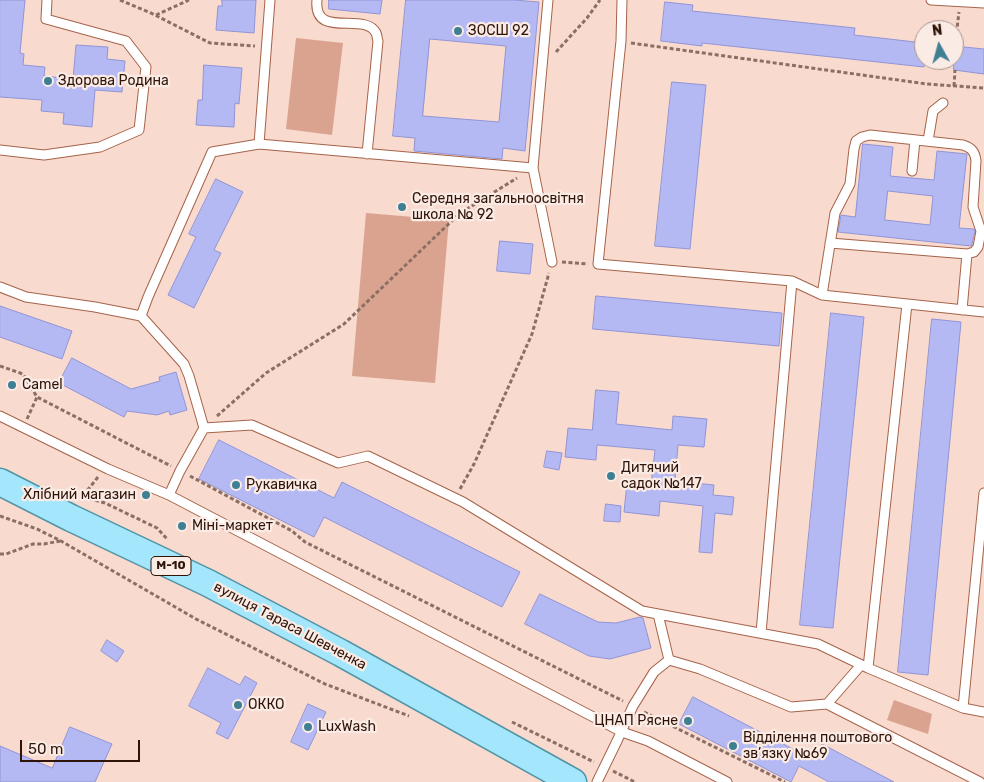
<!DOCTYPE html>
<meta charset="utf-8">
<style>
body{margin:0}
#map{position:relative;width:984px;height:782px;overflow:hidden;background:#f9dacf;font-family:Rubik,sans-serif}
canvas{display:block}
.north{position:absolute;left:914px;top:20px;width:50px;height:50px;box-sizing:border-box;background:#fbebe5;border:1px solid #a9958d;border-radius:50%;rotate:353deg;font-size:14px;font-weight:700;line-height:20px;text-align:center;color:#2f140a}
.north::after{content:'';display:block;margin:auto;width:18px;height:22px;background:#3f7f93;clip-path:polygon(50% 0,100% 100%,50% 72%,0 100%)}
.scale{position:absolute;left:20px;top:740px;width:120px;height:22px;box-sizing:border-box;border:2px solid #2f140a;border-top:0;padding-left:6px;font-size:15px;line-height:18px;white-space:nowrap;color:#2f140a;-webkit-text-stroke:4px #fbebe5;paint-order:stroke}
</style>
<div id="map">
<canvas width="984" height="782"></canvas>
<div class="north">N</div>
<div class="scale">50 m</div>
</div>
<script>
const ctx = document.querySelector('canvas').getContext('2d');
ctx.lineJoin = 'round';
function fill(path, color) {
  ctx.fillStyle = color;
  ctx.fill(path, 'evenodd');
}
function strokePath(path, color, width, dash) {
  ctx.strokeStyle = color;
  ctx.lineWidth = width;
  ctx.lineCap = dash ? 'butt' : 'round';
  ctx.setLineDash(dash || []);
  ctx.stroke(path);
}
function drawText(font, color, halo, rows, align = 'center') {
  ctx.font = font + ' Rubik,sans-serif';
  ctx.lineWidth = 4.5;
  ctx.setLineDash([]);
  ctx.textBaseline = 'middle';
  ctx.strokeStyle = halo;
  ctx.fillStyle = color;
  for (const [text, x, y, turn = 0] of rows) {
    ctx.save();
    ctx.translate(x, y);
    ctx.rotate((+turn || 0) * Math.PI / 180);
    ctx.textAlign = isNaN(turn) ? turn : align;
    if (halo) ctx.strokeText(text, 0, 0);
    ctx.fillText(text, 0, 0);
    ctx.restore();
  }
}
const green = new Path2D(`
 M296,38L343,43L332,135L286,129Z
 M366,213L449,220L435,383L352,376Z
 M894,700L932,714L928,734L887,720Z`);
const building = new Path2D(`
 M0,0H25L20,53L24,54L23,65L45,67L44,76L73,79L76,45L108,47L107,59L125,61L122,92L95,90L92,127L63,124L64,113L41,111L42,100L0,97Z
 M222,0H256L254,33L216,30L218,6H222Z
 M329,0H382L380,14L329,9Z
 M406,0H514L539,2L525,151L503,148L502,159L414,151L415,138L393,136ZM430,39L506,46L499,122L423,116Z
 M665,2L693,5L692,11L855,28L854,35L924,43V67L702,43V46L661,41Z
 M954,46L984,49V74L954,70Z
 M204,65L242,68L239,104L235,103L234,127L196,125L198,100H202Z
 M672,82L706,85L690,249L655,246Z
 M863,144L893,147L890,176L934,180L937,151L967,154L959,228L974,229L975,231L972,244L971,246L838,232L841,215L855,217ZM888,191L933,196L930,225L885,220Z
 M216,179L243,192L214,250L221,253L194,308L168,295L196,237L189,234Z
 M500,241L533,244L530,274L497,271Z
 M596,296L782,313L779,346L593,329Z
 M0,306L72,331L62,359L0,337Z
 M831,313L864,317L833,628L800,625Z
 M932,319L961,322L928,675L898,672Z
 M72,358L131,389L160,381L159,377L176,372L187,410L170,415L169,411L157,415L127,411L124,417L59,383Z
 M596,390L619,392L616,424L672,430L673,416L707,419L704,447L678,445L675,481L714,485L713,495L734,497L732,515L715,513L712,553L699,552L703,506L660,501L659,516L624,512L627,483L651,485L655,450L597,445L596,460L565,457L568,428L592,430Z
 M219,440L334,498L342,482L520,572L502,607L324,517L314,537L199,479Z
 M547,451L562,453L559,470L544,467Z
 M606,504L621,506L620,522L604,521Z
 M540,594L598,622L616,623L640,617L643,618L651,648L610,659L589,656L525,624Z
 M107,640L124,651L117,662L101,651Z
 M208,668L240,685L245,676L257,683L228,739L216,733L221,723L189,706Z
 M693,697L814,760L822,744L894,782H829L799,766L791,782L679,724Z
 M308,704L326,712L308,750L291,742Z
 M70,727L112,744L95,782H0V746L52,768Z`);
const path = new Path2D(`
 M120,0L151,13L210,43L255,46
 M156,15L189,0
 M631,43L927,84L984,88
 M955,46L959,12
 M556,52L587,18L600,0
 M954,86L955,70
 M562,262L588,264
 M0,366L23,374L37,397L171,466
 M217,416L266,373L344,324L459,214L517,178
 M27,419L37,397
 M190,476L292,531L305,542L623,701
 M98,477L82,497L105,503L157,528L168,540
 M460,489L474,464L532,334L549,273
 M0,516L37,529L61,541L196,619L325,684L409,716
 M0,554H6L33,544H44L60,541
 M644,712L785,782
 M512,722L594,762
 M613,771L635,782`);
const lane = new Path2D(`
 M317,0C313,40 365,11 376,33C377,34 377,39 378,41L367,154
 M548,0L533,168L552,262
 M622,0L621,41L598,264L792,281L761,633
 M931,0L984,3
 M928,141L933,111L943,103
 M259,144L533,168
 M0,150L44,155L100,147L139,130L146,67L126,41L46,19L47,0
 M912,171L915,140
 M830,243L967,254
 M792,281L822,295L984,312
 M0,287L26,297L95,307L141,316L184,364L189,376L204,428L252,425L338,463L368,456L463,502L642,611L818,644L868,668L963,708L984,712
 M822,295L835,213L850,184L854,149L856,141L862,137L870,135L963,145C972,148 975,152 976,161L973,207L981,231L978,247L974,252L967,254L962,310
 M141,316L148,297L212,152L259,144L270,0
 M0,416L108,469L169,495L622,732L648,741L727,782
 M169,495L180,471L204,428
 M658,614L669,660
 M868,668L907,304
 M827,704L861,665
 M963,708L984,493
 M597,782L617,741L633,706L654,672L669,660L700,669L791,707L827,704L980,782`);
const primary = new Path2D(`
 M0,482L71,518L208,583L341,653L573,782`);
const markers = [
 [458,31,5,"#3f7f93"],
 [48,81,5,"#3f7f93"],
 [402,207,5,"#3f7f93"],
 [12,385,5,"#3f7f93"],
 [611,476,5,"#3f7f93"],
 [236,485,5,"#3f7f93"],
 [146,495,5,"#3f7f93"],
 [182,526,5,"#3f7f93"],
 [238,705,5,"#3f7f93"],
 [688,721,5,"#3f7f93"],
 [308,727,5,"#3f7f93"],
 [733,746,5,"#3f7f93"]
];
const shields = [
 [171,566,40]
];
const shieldNames = [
 ["М-10",171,566]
];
const poiNames = [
 ["ЗОСШ 92",468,31],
 ["Здорова Родина",58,81],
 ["Середня загальноосвітня",412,199],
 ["школа № 92",412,215],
 ["Camel",22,385],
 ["Дитячий",621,468],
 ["садок №147",621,484],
 ["Рукавичка",246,485],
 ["Хлібний магазин",136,495,"right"],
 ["Міні-маркет",192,526],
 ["ОККО",248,705],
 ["ЦНАП Рясне",678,721,"right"],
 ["LuxWash",318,727],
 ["Відділення поштового",743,738],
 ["зв’язку №69",743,754]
];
const streetNames = [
 ["вулиця Тараса Шевченка",290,626,28]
];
fill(green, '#daa38f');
fill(building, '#b4b9f3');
strokePath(building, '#9194d5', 1);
strokePath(lane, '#a5634a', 11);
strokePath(primary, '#5393a6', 29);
strokePath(path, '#8c6f64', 3, [4, 2.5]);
strokePath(lane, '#fff', 9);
strokePath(primary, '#a4e7fc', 26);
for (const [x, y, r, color] of markers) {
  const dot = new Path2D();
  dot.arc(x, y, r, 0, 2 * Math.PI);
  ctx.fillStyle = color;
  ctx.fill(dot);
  strokePath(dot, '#fbebe5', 2);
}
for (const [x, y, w] of shields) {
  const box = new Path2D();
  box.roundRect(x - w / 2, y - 9.5, w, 19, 4);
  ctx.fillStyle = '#fbebe5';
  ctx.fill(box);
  strokePath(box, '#2f140a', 1);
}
drawText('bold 12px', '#2f140a', null, shieldNames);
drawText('14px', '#2f140a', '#fbebe5', poiNames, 'left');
drawText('14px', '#2f140a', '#fbebe5', streetNames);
</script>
